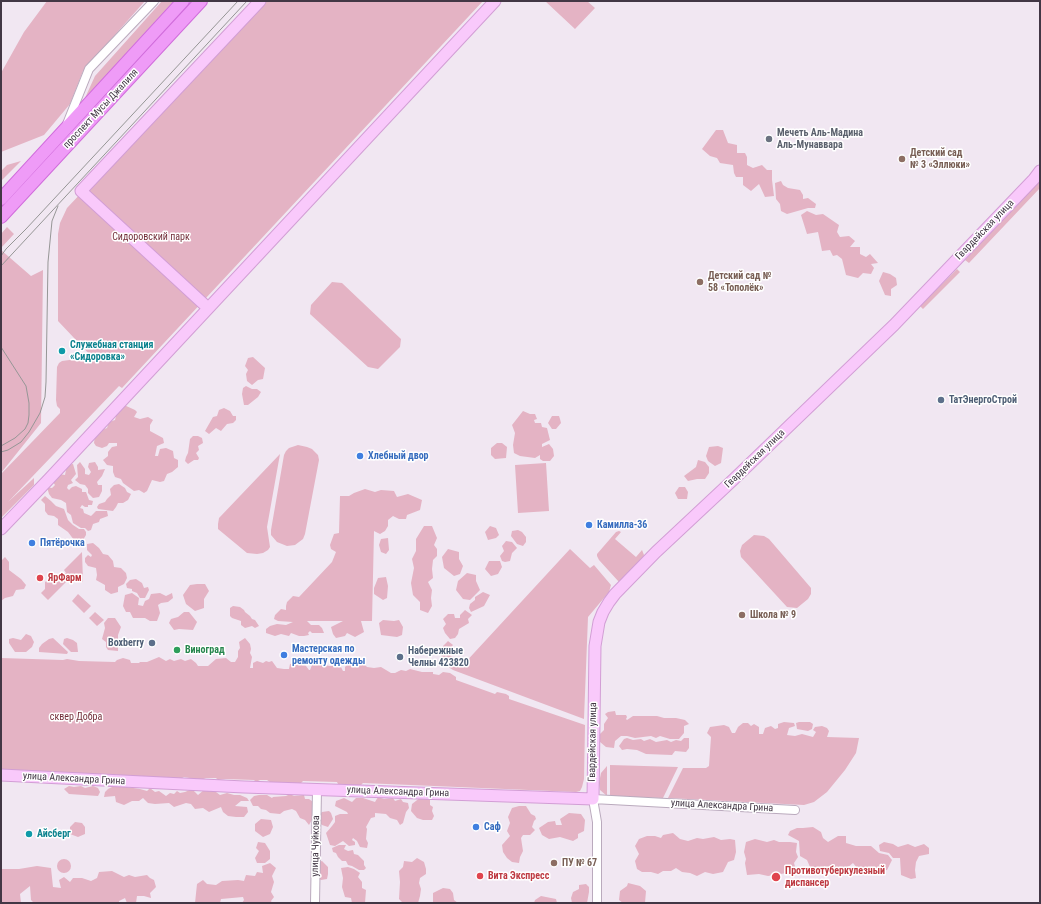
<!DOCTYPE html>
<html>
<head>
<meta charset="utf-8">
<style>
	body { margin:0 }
	#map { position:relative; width:1041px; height:904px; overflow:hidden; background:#f1e7f2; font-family:"Roboto Condensed",sans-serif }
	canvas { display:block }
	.frame { position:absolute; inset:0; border:2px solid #423745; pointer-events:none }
</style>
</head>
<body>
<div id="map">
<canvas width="1041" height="904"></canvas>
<div class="frame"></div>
</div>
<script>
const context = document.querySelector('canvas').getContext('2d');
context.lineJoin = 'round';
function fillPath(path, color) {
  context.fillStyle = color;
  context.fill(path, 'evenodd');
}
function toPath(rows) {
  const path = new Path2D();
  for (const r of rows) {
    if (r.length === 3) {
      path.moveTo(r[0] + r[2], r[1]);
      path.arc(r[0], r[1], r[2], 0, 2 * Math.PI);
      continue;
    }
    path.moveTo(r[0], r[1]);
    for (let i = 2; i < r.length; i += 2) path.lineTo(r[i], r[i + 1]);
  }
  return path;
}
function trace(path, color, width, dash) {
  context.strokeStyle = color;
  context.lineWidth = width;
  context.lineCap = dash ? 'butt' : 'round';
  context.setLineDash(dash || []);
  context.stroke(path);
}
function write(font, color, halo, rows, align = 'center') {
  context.font = font + ' "Roboto Condensed",sans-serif';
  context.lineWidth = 3;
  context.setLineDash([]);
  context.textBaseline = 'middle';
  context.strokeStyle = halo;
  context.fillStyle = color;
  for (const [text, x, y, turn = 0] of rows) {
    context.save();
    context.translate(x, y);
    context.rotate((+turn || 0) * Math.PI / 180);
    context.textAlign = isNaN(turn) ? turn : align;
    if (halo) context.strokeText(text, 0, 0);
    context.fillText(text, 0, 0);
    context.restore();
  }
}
fillPath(toPath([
	[47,1,145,1,83,71,70,104,44,135,1,152,1,73,24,32],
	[162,1,174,1,85,98,95,76],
	[262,1,483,1,122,388,119,386,8,502,34,478,34,485,1,518,1,474,60,413,60,409,57,406,56,400,57,367,59,363,62,361,92,357,58,321,58,234,60,223,67,208],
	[545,1,587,1,595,8,575,29],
	[716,130,723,130,728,143,737,145,737,153,745,153,747,157,747,165,753,168,762,165,767,170,772,170,772,180,774,196,765,197,759,184,751,191,743,185,743,177,736,177,734,173,733,165,720,163,717,158,710,156,702,149],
	[21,161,1,181,1,171,7,165],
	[1040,180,1040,188,969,263,965,260],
	[781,181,783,185,788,188,800,190,803,195,803,199,808,198,816,204,815,208,808,208,787,214,781,211,780,204,776,199,775,183],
	[807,211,816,215,823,214,839,225,837,232,840,237,849,236,855,241,850,247,860,247,860,254,866,257,870,254,878,263,871,264,874,268,871,274,863,273,858,278,846,275,842,259,837,255,833,256,830,250,822,251,818,232,807,234,801,215],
	[7,227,14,234,1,248,1,234],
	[1,250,31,276,43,270,41,423,1,473],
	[957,269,960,272,923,309,920,306],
	[883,272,890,274,896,278,897,285,891,289,891,296,885,295,879,281],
	[332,282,342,283,401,339,400,347,378,369,368,367,310,314,311,305],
	[253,357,265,368,263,379,258,380,252,385,247,381,246,374,248,370,245,366,248,358],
	[246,386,252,389,257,389,261,392,258,397,248,405,244,405,242,394,243,388],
	[124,405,135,410,137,412,134,417,140,419,148,417,153,420,150,425,150,431,163,438,164,443,157,446,155,456,158,456,160,449,166,448,173,451,174,458,178,460,178,467,172,472,167,474,164,481,160,482,152,480,147,491,144,493,139,490,134,491,123,483,121,479,115,477,113,472,113,466,107,465,103,460,108,456,108,452,112,447,117,446,117,443,109,443,107,446,102,448,96,446,94,443,95,435,99,431,107,428,109,422,115,420,117,412],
	[224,408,230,411,233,416,236,416,236,420,233,423,227,424,221,431,216,428,209,434,205,431,213,417,217,416,219,410],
	[523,411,530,414,535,414,537,419,534,420,535,423,541,423,542,427,547,428,550,440,542,444,542,447,549,444,553,449,554,456,550,461,543,461,540,459,540,455,535,458,520,456,514,453,513,445,515,433,512,425],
	[552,416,559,416,560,419,561,423,556,429,552,429,548,423],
	[193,436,198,436,202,438,203,443,198,446,199,450,196,453,199,458,198,460,194,460,188,464,185,461,186,457,188,453,190,439],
	[497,443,502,443,507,447,506,458,495,459,491,455,491,448],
	[298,445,307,447,312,449,318,455,319,460,305,534,303,539,295,545,287,546,277,542,271,535,271,530,284,455,286,451,289,448],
	[718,446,723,448,721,463,715,466,708,461,706,456,709,447],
	[280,454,267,527,270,547,268,550,263,553,257,554,247,553,218,529,218,524,219,518],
	[698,460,705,462,709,467,709,473,705,479,697,479,688,481,684,476,696,467],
	[80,462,85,469,85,474,89,475,91,472,88,467,89,463,95,462,98,467,98,470,105,469,102,476,97,482,98,485,102,485,102,491,99,497,93,498,88,493,88,489,85,485,80,484,75,480,78,477,77,465],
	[546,463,549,511,518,513,515,465],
	[73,464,76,474,71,480,73,483,68,485,67,488,69,490,72,487,76,486,82,489,82,492,86,492,89,500,93,501,92,505,88,505,88,507,85,507,82,505,80,508,83,509,84,513,91,516,96,511,107,511,108,516,100,519,99,522,93,524,91,530,88,531,85,528,81,528,73,523,71,515,67,512,66,503,61,500,52,498,49,494,47,487,52,488,55,485,53,482,59,474,65,475,67,465],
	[119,484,125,488,127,492,131,494,128,500,123,503,118,503,116,507,113,511,98,509,97,507,99,504,105,502,107,499,111,495,110,489,114,485],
	[679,487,685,487,688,492,687,499,678,499,675,493],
	[365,489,375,492,381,490,394,491,397,497,408,494,422,500,420,510,407,515,406,519,399,519,393,516,388,520,388,526,385,531,380,534,374,531,372,621,361,621,364,632,355,637,347,633,345,636,336,638,333,634,331,627,343,621,307,621,311,625,319,625,322,628,324,633,312,633,310,631,308,633,309,635,304,636,299,636,291,633,289,636,281,634,275,636,266,633,266,629,270,626,277,624,286,625,293,622,278,621,274,619,275,615,281,609,286,610,286,606,287,602,293,596,299,597,332,562,336,552,331,549,330,545,334,534,339,533,340,496,349,496,354,493],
	[45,496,51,501,56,506,64,509,68,520,73,525,79,529,84,529,86,532,86,535,83,540,74,540,68,532,58,525,58,519,54,516,48,515,45,511,45,504,41,500],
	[424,526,432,526,437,538,434,545,437,549,437,556,433,560,432,569,433,578,428,582,432,590,431,598,432,606,428,613,420,610,420,602,413,595,411,583,414,568,412,559,416,551,416,539],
	[490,526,496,528,499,535,496,538,488,540,485,532],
	[518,530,522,532,526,537,526,542,523,546,517,544,511,536,512,531],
	[619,531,621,532,615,539,636,557,642,550,644,555,643,558,619,582,599,560,597,556,597,554,616,532],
	[754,535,764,536,769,539,811,588,811,594,808,599,797,608,787,607,741,557,740,551,742,545],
	[388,538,389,550,386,554,381,552,379,545,381,539],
	[506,541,512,542,517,548,512,553,510,561,505,562,502,561,500,556,504,551,502,546],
	[93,543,99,548,103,554,108,555,113,561,114,567,121,568,126,573,127,578,124,584,118,587,118,592,111,594,105,590,105,585,96,580,97,575,96,568,88,566,85,562,85,558,88,555,91,557,92,555,87,550,87,544],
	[448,549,459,552,459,559,463,566,460,574,454,576,444,568,442,557],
	[570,549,590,568,594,565,611,585,609,592,588,617,584,719,453,670,447,666,441,659,443,646,448,641,453,645,447,652,462,666],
	[82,552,83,582,69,576,67,579,68,580,48,600,41,593,45,589,45,582,51,577,54,577,57,574,66,573,64,570],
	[5,557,9,562,9,570,21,579,26,585,24,589,16,590,13,596,5,598,1,601,1,561],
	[489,561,500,561,502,567,498,574,491,576,485,569],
	[467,573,476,575,476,581,480,590,470,600,463,599,456,590,458,581],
	[386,577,388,586,387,598,383,600,374,594,374,588,378,578],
	[136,579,142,583,144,588,148,587,149,590,145,598,140,598,137,593,132,591,132,589,127,588,126,584,130,580],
	[197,584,205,584,209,591,204,599,204,608,195,611,186,604,183,595,190,585],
	[483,592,490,595,484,606,471,612,469,608,470,604,475,600,475,597],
	[132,593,139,598,138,605,143,606,145,601,149,599,151,594,160,593,166,596,172,593,173,598,168,602,161,603,158,605,160,613,157,621,150,621,145,618,133,618,130,612,126,612,123,606,125,595],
	[78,594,91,606,84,613,72,601],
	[233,606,240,607,244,610,245,612,250,616,252,619,255,620,259,626,255,628,252,626,245,628,241,625,241,621,232,618,230,616,230,608],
	[465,610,472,615,468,619,469,623,459,629,458,634,455,638,450,639,445,633,443,628,446,624,443,619,448,614,454,614,455,618,460,618,460,615],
	[95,612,104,620,97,626,89,618],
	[184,612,189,612,197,622,193,630,179,629,174,630,169,623,171,619,178,617],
	[108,618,115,618,121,627,118,635,118,651,108,650,106,647,106,642,102,639,105,628,104,623],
	[383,620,394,621,399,620,403,627,402,635,397,637,381,635,379,623],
	[26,634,31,636,34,642,32,647,26,652,15,652,9,643,9,639,13,638,21,640],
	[53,638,68,652,67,654,39,652,39,648,42,644,49,639],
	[67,638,73,640,77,643,78,652,71,652,63,644,64,639],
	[245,638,250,644,251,649,250,653,252,657,250,668,253,668,253,663,257,661,263,663,266,661,269,662,272,661,277,668,284,669,289,669,290,664,299,662,303,662,309,670,310,670,312,665,318,664,330,666,340,665,343,671,345,671,345,667,347,665,350,663,356,663,358,664,361,663,365,665,367,667,374,668,381,667,391,673,395,673,401,670,406,671,410,669,422,672,433,672,433,674,439,675,443,672,450,673,456,677,456,680,495,694,497,692,506,694,509,696,509,699,585,725,584,779,582,787,580,791,576,792,363,783,360,786,338,784,337,782,303,781,299,785,293,783,282,785,275,782,270,782,267,780,260,780,256,782,254,780,226,779,218,780,216,778,206,778,201,780,184,777,178,780,144,778,143,776,117,777,115,775,1,771,1,658,63,660,67,659,79,661,115,662,117,660,123,658,130,660,131,663,139,663,140,662,147,662,159,657,166,661,170,659,174,661,181,659,185,661,191,659,196,663,198,666,208,666,216,659,226,658,231,662,235,662,238,657,238,651,240,648,239,642],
	[615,711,616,715,626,715,627,717,626,719,627,720,633,716,657,716,664,718,676,718,685,720,689,724,684,726,684,733,679,739,670,739,660,736,656,738,651,736,635,738,627,736,621,736,615,741,614,748,606,747,600,742,600,734,604,730,604,724,608,718,605,714,608,712],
	[784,722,794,723,795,726,789,728,787,735,795,736,802,734,813,737,816,732,813,730,815,727,822,726,827,728,829,731,827,737,859,738,856,753,845,770,827,792,814,802,804,805,668,798,683,768,706,768,709,766,711,737,707,733,710,727,724,725,729,727,732,733,735,733,738,727,743,723,748,723,751,726,754,724,759,727,759,734,763,734,765,728,771,726,775,729,778,728,778,724],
	[799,722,810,722,813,724,812,729,808,731,797,729,796,723],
	[627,738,633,740,641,739,644,741,650,739,656,742,667,740,671,742,676,740,681,741,684,738,689,738,689,748,686,752,675,751,672,755,646,754,637,750,627,749,622,750,619,746,624,739],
	[610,765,678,767,663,798,610,796],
	[607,766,607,796,600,790,599,783,601,773],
	[69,786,74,787,81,786,85,788,93,786,98,788,100,792,98,796,69,794,64,789],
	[120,786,140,789,147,791,150,788,155,792,159,791,166,796,170,793,174,794,177,791,180,793,185,792,192,789,198,795,205,789,216,792,220,795,227,793,234,795,240,795,247,798,249,801,241,801,235,806,247,807,248,812,244,817,236,817,228,816,223,812,221,807,209,812,203,808,195,809,191,804,186,803,174,807,169,803,155,804,148,803,143,798,139,801,132,801,124,805,116,802,115,796,104,797,105,792,108,789,112,787],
	[290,794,294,796,304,795,305,799,309,799,313,802,312,810,315,814,309,825,305,820,300,818,296,811,292,809,284,811,280,814,270,813,266,810,261,809,258,806,253,806,250,800,254,796,259,795,267,795,272,798,273,797,286,796],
	[378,797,384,799,393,798,395,801,401,799,403,802,408,803,409,808,406,812,403,823,400,825,397,820,390,818,386,814,375,813,375,817,371,818,366,827,367,829,366,839,368,843,367,848,360,847,357,841,353,838,352,840,355,842,355,845,349,846,343,841,335,846,330,845,326,833,332,826,335,822,335,816,340,814,348,814,347,812,335,806,336,801,344,798,352,802,356,798,363,798,375,802],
	[421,797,426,798,430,800,430,805,433,807,432,811,434,816,432,820,423,820,417,818,411,811,412,804],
	[519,806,526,806,531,814,535,816,536,819,534,821,532,827,535,830,530,835,523,835,521,838,523,851,520,857,519,863,512,862,507,858,503,852,502,845,510,836,507,831,510,823,508,817,512,808],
	[329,811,331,813,333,819,328,827,322,825,318,821,318,816,322,812],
	[569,813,581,814,585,820,584,831,578,834,578,838,573,841,560,837,549,839,542,835,539,828,548,822,555,821,556,825,562,825,560,819],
	[261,819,271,820,273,827,270,834,263,837,255,831,255,824],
	[75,822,82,823,85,827,85,834,78,837,70,834,70,827],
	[813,827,821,832,823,838,828,842,838,836,846,836,846,843,856,846,871,846,879,853,888,855,892,860,887,870,862,874,853,863,847,868,838,870,830,867,825,870,810,867,807,860,800,856,799,841,788,835,790,831,797,828,803,828],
	[673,833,680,839,688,841,697,838,703,839,714,837,721,840,730,839,735,840,736,852,734,860,728,862,723,872,713,874,705,872,697,876,690,873,682,872,676,868,671,871,663,871,658,874,651,872,642,872,637,869,635,861,639,854,635,846,639,839,647,836,655,836,661,838,663,835],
	[755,839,767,842,774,840,779,842,790,842,797,843,796,852,798,857,794,863,796,870,787,873,768,876,759,874,747,875,745,863,746,859,744,852,746,842],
	[258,842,265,843,270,851,270,859,265,863,257,863,255,858,259,851,256,848],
	[884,842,893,844,898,847,908,844,915,847,924,844,929,848,929,854,919,856,916,862,915,870,916,878,911,879,901,875,900,858,893,858,889,853,880,851,879,845],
	[339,845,346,845,344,849,348,851,353,850,354,854,358,855,364,861,364,865,366,868,364,870,359,870,352,866,348,865,346,861,342,861,338,857,336,853,333,852,332,848],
	[417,858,424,862,426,869,426,874,420,878,419,883,421,889,420,896,418,903,403,903,399,899,400,882,399,871,403,867,404,861,412,862],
	[64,866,7],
	[322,861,328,867,328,874,327,879,321,880,318,878,318,862],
	[270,863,276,868,272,876,274,882,271,892,274,897,271,901,272,903,242,903,244,900,243,897,221,899,220,903,195,903,197,884,203,880,207,884,216,885,222,881,238,880,244,881,246,875,255,876,257,872,263,873,262,866],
	[37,866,51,868,53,887,61,888,59,880,64,877,70,882,73,878,82,878,91,881,97,878,99,872,112,871,124,877,129,875,135,877,147,875,150,878,154,880,156,887,150,893,151,898,144,896,137,896,136,903,127,903,125,898,119,901,119,903,34,903,31,900,30,886,20,894,21,903,1,903,1,869,19,869],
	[348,867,354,869,360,873,358,877,362,882,362,888,366,890,365,903,352,903,351,898,345,897,342,887,343,878,341,868],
	[628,883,640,886,646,891,645,903,623,903,619,900,620,891,627,886],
	[586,884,589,887,589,892,587,903,572,903,571,898,573,892,579,889,579,885],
	[443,888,450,889,453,893,454,900,458,903,433,903,433,893],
	[541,896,556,899,557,903,534,903,535,900]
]), '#e4b3c4');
const street = toPath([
	[67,124,89,69,154,1],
	[315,903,317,790],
	[597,903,597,822,593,799,795,810]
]);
const secondary = toPath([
	[208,308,81,191,260,1],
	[1,529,49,479,495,1],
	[1,775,244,787,593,799,595,646,599,622,603,612,609,602,615,594,656,552,734,479,894,325,1034,179,1040,171]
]);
const primary = toPath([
	[1,199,183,1],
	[1,217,201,1]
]);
trace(street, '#baaabd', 10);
trace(secondary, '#d29ed5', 13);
trace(primary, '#d06cdb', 14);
trace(street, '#fff', 8);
trace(secondary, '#f9c9fb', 11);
trace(primary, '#ef9bf7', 12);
trace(toPath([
	[1,256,6,249,26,229,238,1],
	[1,266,247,1],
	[1,347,26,386,29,403,29,415,28,423,25,429,15,438,1,446],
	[1,452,8,450,21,442,29,432,40,413,45,397,46,382,48,262,52,221,58,206]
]), '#969696', 1);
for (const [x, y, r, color] of [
	[769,139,4,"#6b7280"],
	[902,159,4,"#8d6e63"],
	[700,282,4,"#8d6e63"],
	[62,351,4,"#0f9aa8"],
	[941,400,4,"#5c6f8a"],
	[360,456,4,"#3f7fe0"],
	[589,525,4,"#3f7fe0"],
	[32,543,4,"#3f7fe0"],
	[40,578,4,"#e0444e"],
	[742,615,4,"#8d6e63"],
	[152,643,4,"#5c6f8a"],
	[177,650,4,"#2e9e5b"],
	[284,655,4,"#3f7fe0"],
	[400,657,4,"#5c6f8a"],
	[476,827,4,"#3f7fe0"],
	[29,834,4,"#0f9aa8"],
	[554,863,4,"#8d6e63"],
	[480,876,4,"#e0444e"],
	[776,877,5,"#e0444e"]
]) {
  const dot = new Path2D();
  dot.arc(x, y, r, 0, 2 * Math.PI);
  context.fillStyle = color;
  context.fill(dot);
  trace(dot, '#fff', 1.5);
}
write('10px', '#423745', '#fff', [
	["проспект Мусы Джалиля",101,109,-47],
	["Гвардейская улица",985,230,-46],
	["Гвардейская улица",755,459,-44],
	["Гвардейская улица",593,742,-89],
	["улица Александра Грина",74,779,3],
	["улица Александра Грина",398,792,2],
	["улица Александра Грина",722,806,3],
	["улица Чуйкова",316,846,-89]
]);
write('bold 10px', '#5b616d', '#fff', [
	["Мечеть Аль-Мадина",777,133],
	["Аль-Мунаввара",777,145]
], 'left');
write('bold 10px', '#785e54', '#fff', [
	["Детский сад",910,153],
	["№ 3 «Эллюки»",910,165],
	["Детский сад №",708,276],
	["58 «Тополёк»",708,288],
	["Школа № 9",750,615],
	["ПУ № 67",562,863]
], 'left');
write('10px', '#732e3a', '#fff', [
	["Сидоровский парк",151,237],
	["сквер Добра",76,717]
]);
write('bold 10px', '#0d838f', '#fff', [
	["Служебная станция",70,345],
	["«Сидоровка»",70,357],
	["Айсберг",37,834]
], 'left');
write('bold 10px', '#4e5e75', '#fff', [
	["ТатЭнергоСтрой",949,400],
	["Boxberry",144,643,"right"],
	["Набережные",408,651],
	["Челны 423820",408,663]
], 'left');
write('bold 10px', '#366cbe', '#fff', [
	["Хлебный двор",368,456],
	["Камилла-36",597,525],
	["Пятёрочка",40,543],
	["Мастерская по",292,649],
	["ремонту одежды",292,661],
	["Саф",484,827]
], 'left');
write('bold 10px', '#be3a42', '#fff', [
	["ЯрФарм",48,578],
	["Противотуберкулезный",785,871],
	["диспансер",785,883],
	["Вита Экспресс",488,876]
], 'left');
write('bold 10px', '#27864d', '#fff', [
	["Виноград",185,650]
], 'left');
</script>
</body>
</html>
